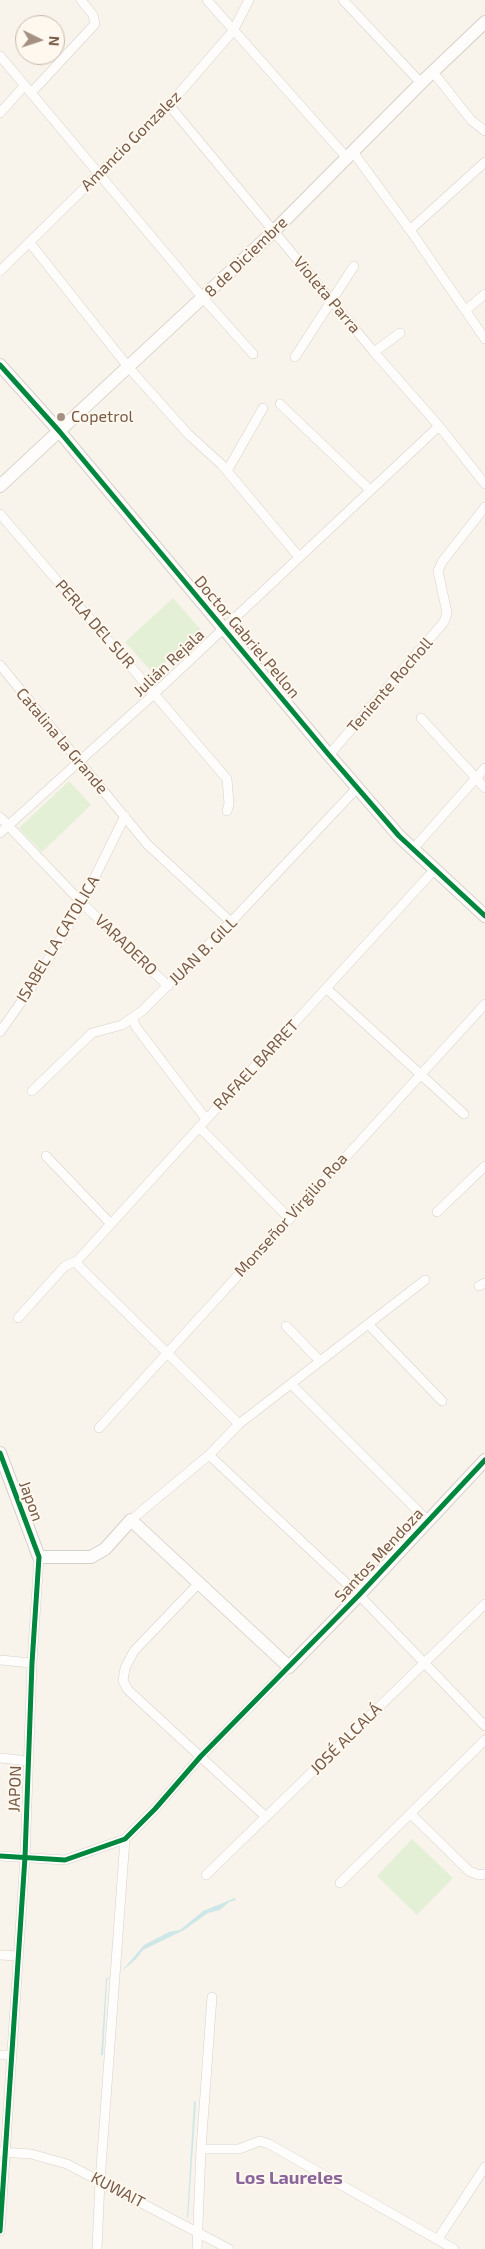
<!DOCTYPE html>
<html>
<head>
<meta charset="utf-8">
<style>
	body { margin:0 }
	#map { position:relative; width:485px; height:2249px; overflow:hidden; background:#f8f4eb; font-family:"Exo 2",sans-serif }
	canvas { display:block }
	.north { position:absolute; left:15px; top:15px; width:50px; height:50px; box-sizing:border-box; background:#fff8ee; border:1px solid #c9b9ac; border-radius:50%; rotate:94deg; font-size:14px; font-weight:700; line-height:20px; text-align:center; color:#785b49 }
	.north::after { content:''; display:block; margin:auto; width:18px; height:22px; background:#a59182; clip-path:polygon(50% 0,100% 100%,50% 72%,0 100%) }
</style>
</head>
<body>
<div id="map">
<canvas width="485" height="2249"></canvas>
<div class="north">N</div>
</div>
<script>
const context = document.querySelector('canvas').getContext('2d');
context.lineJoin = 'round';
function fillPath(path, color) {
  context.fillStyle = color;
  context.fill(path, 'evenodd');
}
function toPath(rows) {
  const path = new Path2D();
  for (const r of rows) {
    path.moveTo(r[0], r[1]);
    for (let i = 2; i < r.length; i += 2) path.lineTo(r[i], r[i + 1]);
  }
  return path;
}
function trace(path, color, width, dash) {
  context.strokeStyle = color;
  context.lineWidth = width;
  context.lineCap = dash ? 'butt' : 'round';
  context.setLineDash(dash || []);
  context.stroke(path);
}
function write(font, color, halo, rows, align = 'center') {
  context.font = font + ' "Exo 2",sans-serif';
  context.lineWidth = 4;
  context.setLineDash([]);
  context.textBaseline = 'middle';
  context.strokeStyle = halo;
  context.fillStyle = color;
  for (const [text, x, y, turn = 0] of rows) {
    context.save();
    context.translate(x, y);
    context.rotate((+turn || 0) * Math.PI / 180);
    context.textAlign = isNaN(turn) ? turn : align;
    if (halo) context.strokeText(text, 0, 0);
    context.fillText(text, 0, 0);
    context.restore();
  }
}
fillPath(toPath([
	[173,598,201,630,153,673,125,642],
	[69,781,91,805,42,852,19,828],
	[412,1839,453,1878,417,1915,377,1876]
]), '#e4f0d6');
fillPath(toPath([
	[235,1898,236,1900,229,1902,220,1910,208,1913,184,1930,143,1950,136,1959,122,1971,144,1945,169,1932,180,1930,203,1911],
	[110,1976,107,1980,103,2055,101,2055,106,1979],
	[194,2101,196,2102,188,2218,187,2217]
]), '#cde7e9');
const street = toPath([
	[207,0,347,158],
	[343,0,421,83],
	[0,56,203,298,253,354],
	[433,72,471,120,485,131],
	[31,93,95,24,93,15,81,0],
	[169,105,374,352,439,426,485,484],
	[0,113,25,85],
	[353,152,410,230,485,339],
	[410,230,485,162],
	[30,243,129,368,188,434,222,465,299,557],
	[0,271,169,105,233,31,249,0],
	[466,310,485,294],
	[374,352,400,333],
	[295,357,354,266],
	[280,404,370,490],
	[227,471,263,408],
	[0,514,227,779,229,804,227,811],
	[0,665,147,844,231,922],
	[421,718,485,788],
	[329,755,444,622,447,613,438,571,442,562,485,507],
	[0,817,82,903,168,986],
	[0,833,155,693,439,426],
	[413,849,485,768],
	[327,989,464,1114],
	[132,1018,136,1027,206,1119],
	[0,1032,31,988,82,903,125,816],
	[32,1091,92,1033,122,1025,142,1011,231,922,357,788],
	[199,1127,289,1218],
	[46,1156,111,1224],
	[437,1212,485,1166],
	[77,1261,79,1266,239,1424],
	[479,1286,485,1283],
	[18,1318,65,1266,77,1261,435,869],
	[368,1324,442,1401],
	[286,1326,320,1361],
	[291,1384,428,1521],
	[99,1428,485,1004],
	[209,1455,359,1595,485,1726],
	[131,1520,209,1455,239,1424,425,1280],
	[199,1583,134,1651,125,1668,123,1681,128,1690,266,1817],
	[0,1660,32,1663],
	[0,1758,29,1761],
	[411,1814,469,1871,479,1875,485,1874],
	[0,1856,65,1860,125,1839,155,1809,201,1756,289,1667],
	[206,1875,485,1604],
	[340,1883,485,1740],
	[0,1955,17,1956],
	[0,2055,12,2055],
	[201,2149,239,2149,260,2141,269,2144,454,2249],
	[0,2152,31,2154,67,2164,229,2249],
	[0,2231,25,1857,32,1663,39,1557],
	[438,2239,485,2167],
	[97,2249,100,2181,125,1839],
	[197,2249,201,2149,212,1997]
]);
const secondary = toPath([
	[0,365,60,432,329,755,399,836,485,916],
	[0,486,274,231,421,83,485,22],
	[0,1453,39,1557,91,1557,105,1549,131,1520,289,1667,359,1595,485,1460]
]);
trace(street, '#d7d1c9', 10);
trace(secondary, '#d7d0c8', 14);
trace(street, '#fefdfc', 9);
trace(secondary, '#fefdfc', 12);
trace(toPath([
	[0,365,60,432,329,755,399,836,485,916],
	[0,1453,39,1557,32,1663,25,1857,0,2231],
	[0,1856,65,1860,125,1839,155,1809,201,1756,359,1595,485,1460]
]), '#00873e', 5);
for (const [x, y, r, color] of [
	[61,417,5,"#a59182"]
]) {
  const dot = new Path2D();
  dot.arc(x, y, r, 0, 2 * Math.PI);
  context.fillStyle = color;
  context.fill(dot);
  trace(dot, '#fff8ee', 2);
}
write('16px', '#785b49', '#fff8ee', [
	["Amancio Gonzalez",131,141,-45],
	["8 de Diciembre",246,257,-44],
	["Violeta Parra",327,295,50],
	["PERLA DEL SUR",95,624,49],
	["Doctor Gabriel Pellon",247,637,50],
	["Julián Rejala",169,663,-43],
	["Teniente Rocholl",390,685,-49],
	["Catalina la Grande",62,741,50],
	["ISABEL LA CATOLICA",58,939,-59],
	["VARADERO",126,945,44],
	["JUAN B. GILL",203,951,-45],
	["RAFAEL BARRET",256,1065,-47],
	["Monseñor Virgilio Roa",291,1215,-48],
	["Japon",31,1501,70],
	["Santos Mendoza",379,1555,-47],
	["JOSÉ ALCALÁ",346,1739,-45],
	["JAPON",15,1789,-88],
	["KUWAIT",118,2190,28]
]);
write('16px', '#785b49', '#fff8ee', [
	["Copetrol",71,417]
], 'left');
write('bold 18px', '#8a659b', '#fff8ee', [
	["Los Laureles",289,2178]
]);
</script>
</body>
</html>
